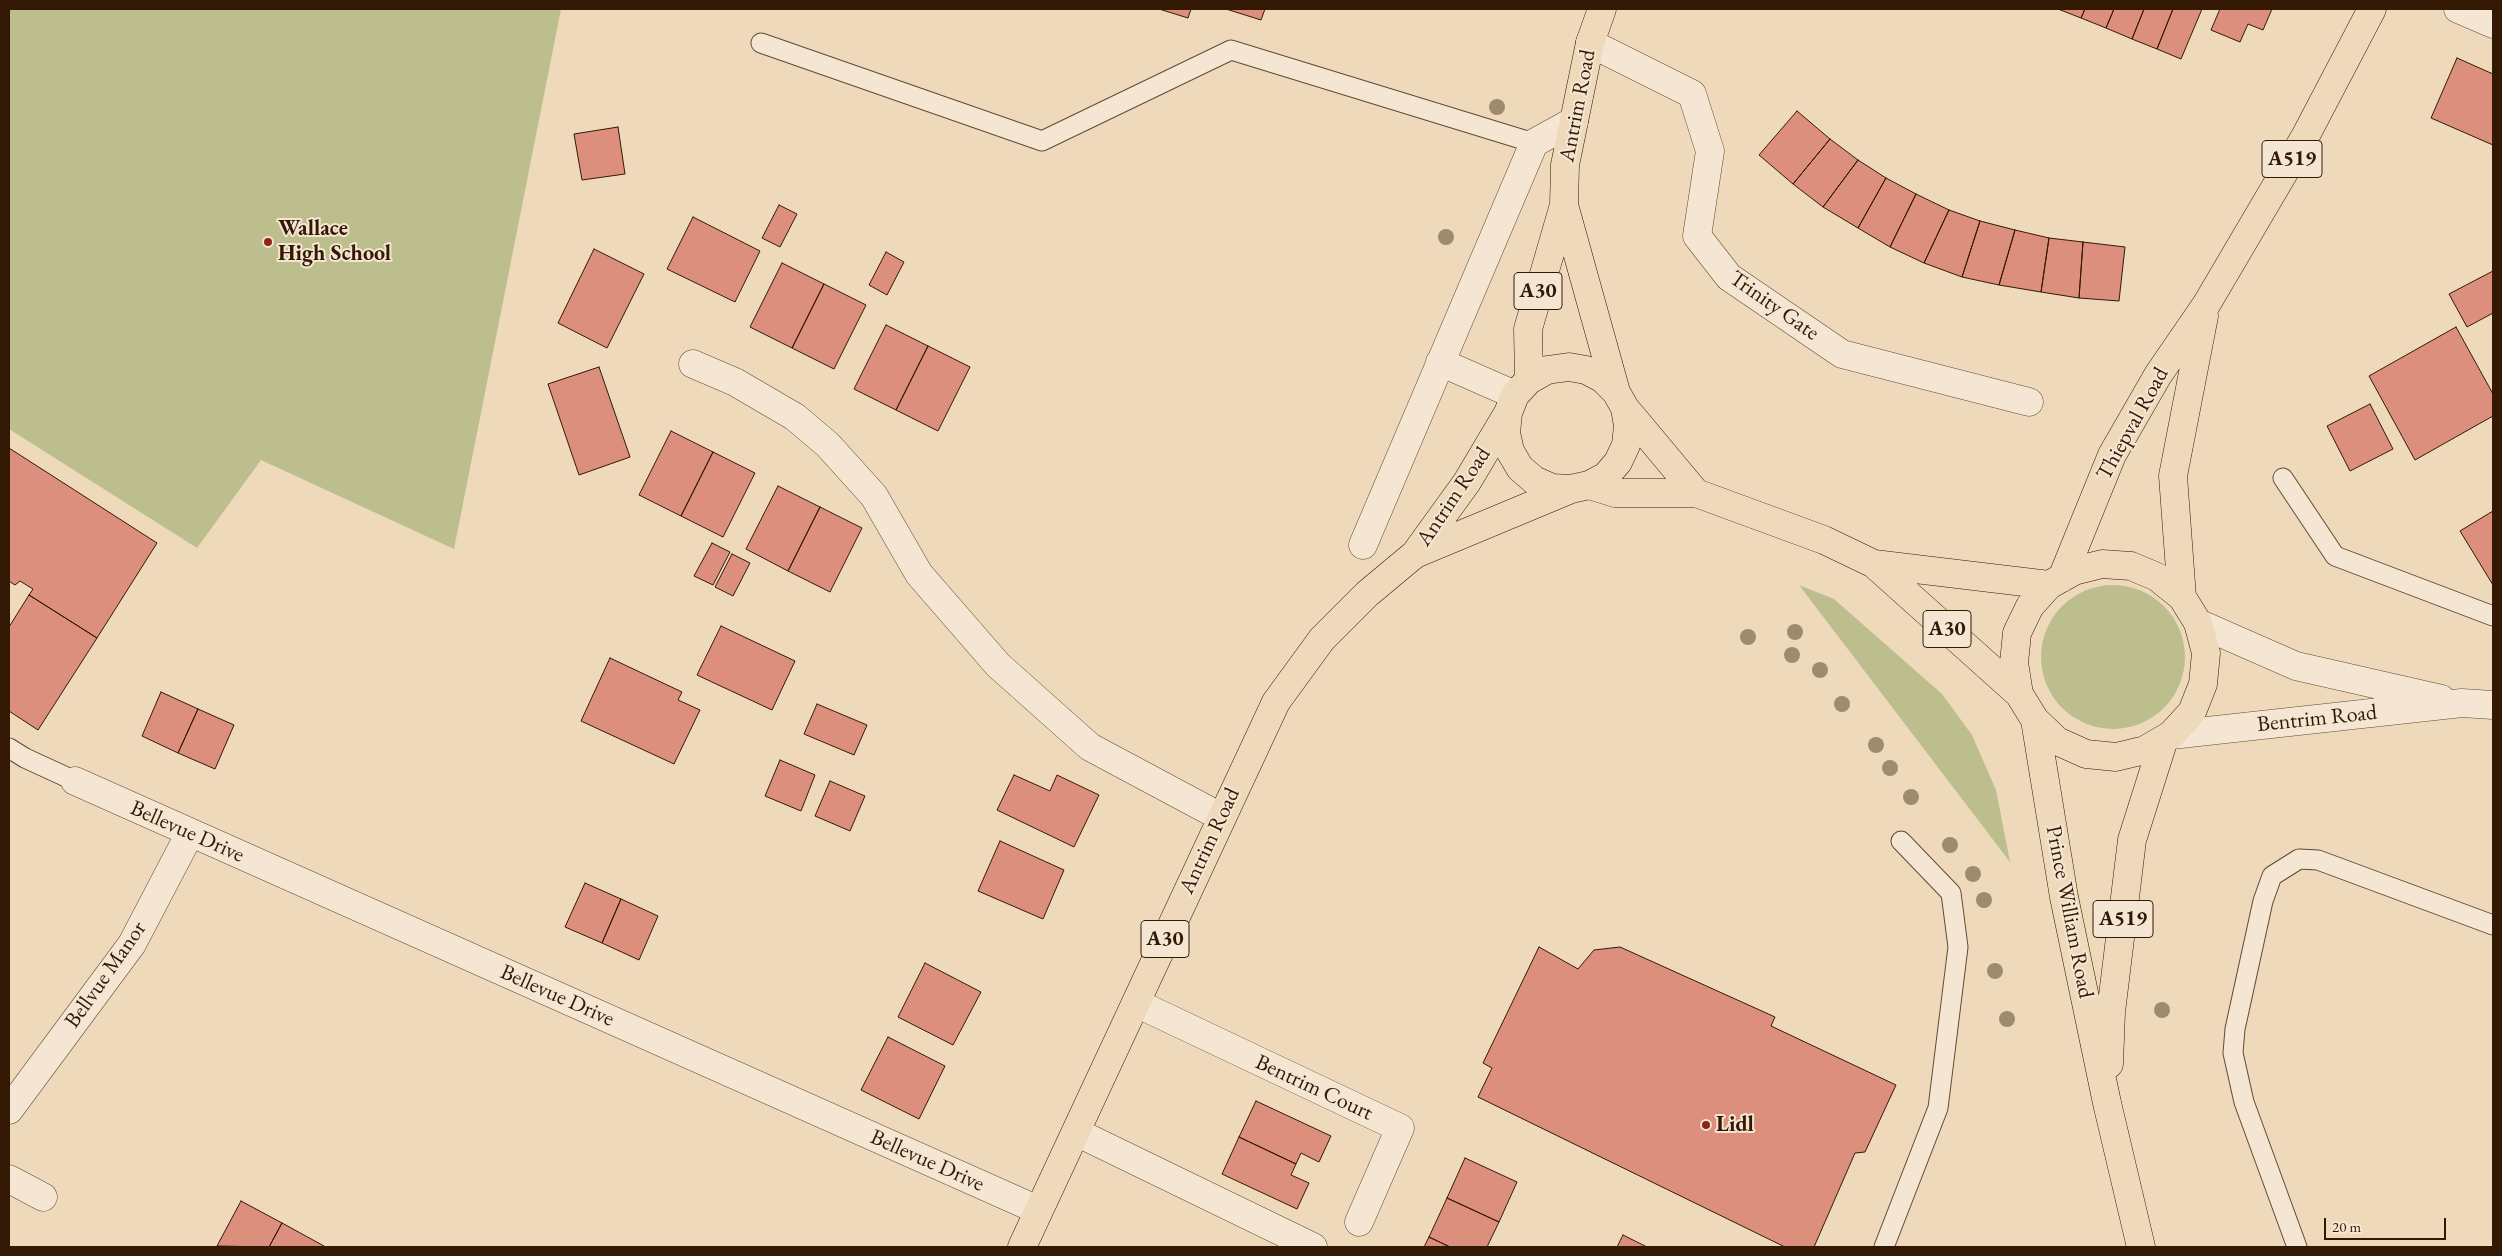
<!DOCTYPE html>
<html>
<head>
<meta charset="utf-8">
<style>
	body { margin:0 }
	#map { position:relative; width:2502px; height:1256px; overflow:hidden; background:#eed9bb; font-family:"EB Garamond",serif }
	canvas { display:block }
	.frame { position:absolute; inset:0; border:10px solid #331904; pointer-events:none }
	.scale { position:absolute; left:2324px; top:1218px; width:122px; height:22px; box-sizing:border-box; border:2px solid #331904; border-top:0; padding-left:6px; font-size:15px; line-height:18px; white-space:nowrap; color:#331904; -webkit-text-stroke:4px #f4e6d3; paint-order:stroke }
</style>
</head>
<body>
<div id="map">
<canvas width="2502" height="1256"></canvas>
<div class="frame"></div>
<div class="scale">20 m</div>
</div>
<script>
const context = document.querySelector('canvas').getContext('2d');
context.lineJoin = 'round';
function fillPath(path, color) {
  context.fillStyle = color;
  context.fill(path, 'evenodd');
}
function toPath(rows) {
  const path = new Path2D();
  for (const r of rows) {
    if (r.length === 3) {
      path.moveTo(r[0] + r[2], r[1]);
      path.arc(r[0], r[1], r[2], 0, 2 * Math.PI);
      continue;
    }
    path.moveTo(r[0], r[1]);
    for (let i = 2; i < r.length; i += 2) path.lineTo(r[i], r[i + 1]);
  }
  return path;
}
function trace(path, color, width, dash) {
  context.strokeStyle = color;
  context.lineWidth = width;
  context.lineCap = dash ? 'butt' : 'round';
  context.setLineDash(dash || []);
  context.stroke(path);
}
function write(font, color, halo, rows, align = 'center') {
  context.font = font + ' "EB Garamond",serif';
  context.lineWidth = 4;
  context.setLineDash([]);
  context.textBaseline = 'middle';
  context.strokeStyle = halo;
  context.fillStyle = color;
  for (const [text, x, y, turn = 0] of rows) {
    context.save();
    context.translate(x, y);
    context.rotate((+turn || 0) * Math.PI / 180);
    context.textAlign = isNaN(turn) ? turn : align;
    if (halo) context.strokeText(text, 0, 0);
    context.fillText(text, 0, 0);
    context.restore();
  }
}
fillPath(toPath([
	[9,9,561,9,454,549,261,460,197,548,9,429],
	[2113,657,72],
	[1799,585,1834,599,1942,694,1972,735,1996,790,2010,862]
]), '#bdbe8d');
const building = toPath([
	[1159,9,1191,9,1188,18,1159,9],
	[1226,9,1265,9,1261,20,1226,9],
	[2058,9,2085,9,2081,18,2058,9],
	[2085,9,2114,9,2106,28,2081,18,2085,9],
	[2114,9,2144,9,2132,39,2106,28,2114,9],
	[2144,9,2173,9,2157,49,2132,39,2144,9],
	[2173,9,2202,9,2181,59,2157,49,2173,9],
	[2220,9,2272,9,2263,30,2248,24,2240,42,2211,30,2220,9],
	[2457,58,2493,74,2493,145,2431,118,2457,58],
	[1797,111,1830,139,1793,184,1759,155,1797,111],
	[618,127,625,174,582,180,574,134,618,127],
	[1830,139,1858,160,1823,207,1793,184,1830,139],
	[1858,160,1886,178,1858,228,1823,207,1858,160],
	[1886,178,1916,194,1890,247,1858,228,1886,178],
	[1916,194,1949,210,1924,263,1890,247,1916,194],
	[779,205,797,214,780,247,762,238,779,205],
	[1949,210,1980,221,1962,277,1924,263,1949,210],
	[693,217,760,251,735,302,667,269,693,217],
	[1980,221,2015,230,1999,285,1962,277,1980,221],
	[2015,230,2049,238,2041,292,1999,285,2015,230],
	[2049,238,2083,242,2079,298,2041,292,2049,238],
	[2083,242,2125,247,2119,301,2079,298,2083,242],
	[594,249,644,274,607,348,558,323,594,249],
	[886,252,904,262,887,295,869,285,886,252],
	[782,263,824,284,792,348,750,327,782,263],
	[2493,271,2493,313,2467,327,2449,294,2493,271],
	[824,284,866,305,834,369,792,348,824,284],
	[886,325,928,346,896,410,854,389,886,325],
	[2456,327,2493,394,2493,416,2415,460,2369,376,2456,327],
	[928,346,970,367,938,431,896,410,928,346],
	[599,367,630,457,579,475,548,384,599,367],
	[2370,404,2393,449,2350,471,2327,426,2370,404],
	[671,431,713,452,681,516,639,495,671,431],
	[9,448,157,543,97,638,29,595,33,589,20,581,15,585,9,581,9,448],
	[713,452,755,473,723,537,681,516,713,452],
	[778,486,820,507,788,571,746,549,778,486],
	[820,507,862,528,830,592,788,571,820,507],
	[2493,511,2493,585,2460,531,2493,511],
	[712,543,730,552,713,585,694,576,712,543],
	[732,554,750,563,733,596,715,587,732,554],
	[29,595,97,638,38,730,9,711,9,627,29,595],
	[721,626,795,661,772,710,697,675,721,626],
	[610,658,682,692,678,700,700,710,674,764,581,721,610,658],
	[161,692,198,709,178,753,142,736,161,692],
	[817,704,867,725,854,755,804,734,817,704],
	[198,709,234,725,215,769,178,753,198,709],
	[780,760,815,775,801,811,765,796,780,760],
	[1014,775,1050,791,1057,775,1099,795,1074,847,997,810,1014,775],
	[830,781,865,796,850,831,815,816,830,781],
	[1000,841,1064,870,1043,919,978,891,1000,841],
	[585,883,621,899,602,943,565,927,585,883],
	[621,899,658,916,639,960,602,943,621,899],
	[1539,947,1578,969,1594,950,1620,947,1775,1017,1771,1026,1896,1085,1865,1152,1855,1153,1814,1247,1785,1247,1478,1097,1492,1068,1483,1063,1539,947],
	[925,963,981,992,953,1045,898,1017,925,963],
	[888,1037,945,1066,919,1119,861,1090,888,1037],
	[1256,1101,1331,1136,1319,1162,1301,1153,1296,1164,1239,1137,1256,1101],
	[1239,1137,1296,1164,1291,1175,1309,1183,1297,1209,1222,1174,1239,1137],
	[1465,1158,1517,1182,1499,1222,1447,1198,1465,1158],
	[1447,1198,1499,1222,1487,1247,1450,1247,1429,1237,1447,1198],
	[241,1201,282,1223,269,1247,217,1246,241,1201],
	[282,1223,324,1246,323,1247,269,1247,282,1223],
	[1623,1235,1647,1247,1617,1247,1623,1235],
	[1429,1237,1450,1247,1424,1247,1429,1237]
]);
fillPath(building, '#dd8f7d');
trace(building, '#331904', 1);
const lane = toPath([
	[761,43,1042,141,1231,50,1534,143],
	[2283,478,2335,556,2493,616],
	[9,748,25,758,75,781],
	[1884,1247,1938,1108,1958,947,1951,893,1901,841],
	[2297,1247,2244,1102,2233,1053,2235,1029,2263,901,2272,876,2299,859,2318,860,2493,925]
]);
const street = toPath([
	[2458,9,2493,24],
	[1590,43,1692,94,1710,151,1697,236,1729,277,1842,354,2029,402],
	[1440,362,1515,395],
	[693,364,735,382,795,417,828,445,874,496,919,574,998,665,1090,747,1221,817],
	[1363,545,1534,143,1574,121],
	[2198,623,2296,666,2441,699],
	[2171,735,2462,703,2493,705],
	[75,781,1038,1210],
	[1136,1003,1400,1128,1359,1222],
	[9,1110,132,944,190,833],
	[1076,1132,1313,1247],
	[9,1179,43,1197]
]);
const primary = toPath([
	[1564,205,1616,392],
	[1529,380,1528,329,1564,205,1565,165,1590,43,1602,9],
	[1625,408,1628,426,1626,445,1618,462,1606,476,1589,485,1571,489,1552,488,1534,480,1520,468,1510,451,1506,433,1508,413,1515,395,1529,380,1547,370,1569,367,1586,370,1603,379,1616,392,1625,408,1696,493],
	[1589,485,1615,493,1696,493,1824,540,1874,564,2019,694,2035,720,2057,741,2086,754,2116,757,2145,750,2171,735,2192,712,2203,684,2206,653,2198,623,2182,597,2157,577,2131,566,2102,564,2074,571,2049,585,2030,606,2017,633,2014,663,2019,694],
	[1415,554,1571,489],
	[1874,564,2049,585],
	[2062,578,2112,455,2158,375,2206,305,2306,135,2372,9],
	[2182,597,2173,476,2204,316],
	[2035,720,2064,897,2107,1103,2141,1247],
	[2109,1064,2111,1012,2132,840,2164,739],
	[1022,1247,1276,702,1322,639,1367,594,1415,554,1467,482,1508,413]
]);
trace(lane, '#624932', 21);
trace(street, '#624932', 29);
trace(primary, '#331904', 29);
trace(lane, '#f4e6d3', 19);
trace(street, '#f4e6d3', 28);
trace(primary, '#eed9bb', 28);
context.fillStyle = '#9e8b6d';
for (const [x, y] of [
	[1497,107],
	[1446,237],
	[1795,632],
	[1748,637],
	[1792,655],
	[1820,670],
	[1842,704],
	[1876,745],
	[1890,768],
	[1911,797],
	[1950,845],
	[1973,874],
	[1984,900],
	[1995,971],
	[2162,1010],
	[2007,1019]
]) {
  context.beginPath();
  context.arc(x, y, 8, 0, 2 * Math.PI);
  context.fill();
}
for (const [x, y, r, color] of [
	[268,242,5,"#8f2418"],
	[1706,1125,5,"#8f2418"]
]) {
  const dot = new Path2D();
  dot.arc(x, y, r, 0, 2 * Math.PI);
  context.fillStyle = color;
  context.fill(dot);
  trace(dot, '#f4e6d3', 2);
}
for (const [x, y, w] of [
	[2292,159,60],
	[1538,291,48],
	[1947,629,48],
	[2123,919,60],
	[1165,939,48]
]) {
  const box = new Path2D();
  box.roundRect(x - w / 2, y - 18.5, w, 37, 4);
  context.fillStyle = '#f4e6d3';
  context.fill(box);
  trace(box, '#331904', 1);
}
write('bold 21px', '#331904', null, [
	["A519",2292,159],
	["A30",1538,291],
	["A30",1947,629],
	["A519",2123,919],
	["A30",1165,939]
]);
write('22px', '#331904', '#f4e6d3', [
	["Antrim Road",1578,106,-79],
	["Trinity Gate",1774,306,35],
	["Thiepval Road",2133,424,-61],
	["Antrim Road",1454,497,-56],
	["Bentrim Road",2317,719,-6],
	["Bellevue Drive",187,832,24],
	["Antrim Road",1210,841,-65],
	["Prince William Road",2069,912,79],
	["Bellvue Manor",106,975,-55],
	["Bellevue Drive",557,996,24],
	["Bentrim Court",1314,1088,25],
	["Bellevue Drive",927,1161,24]
]);
write('bold 22px', '#331904', '#f4e6d3', [
	["Wallace",278,229],
	["High School",278,254],
	["Lidl",1716,1125]
], 'left');
</script>
</body>
</html>
